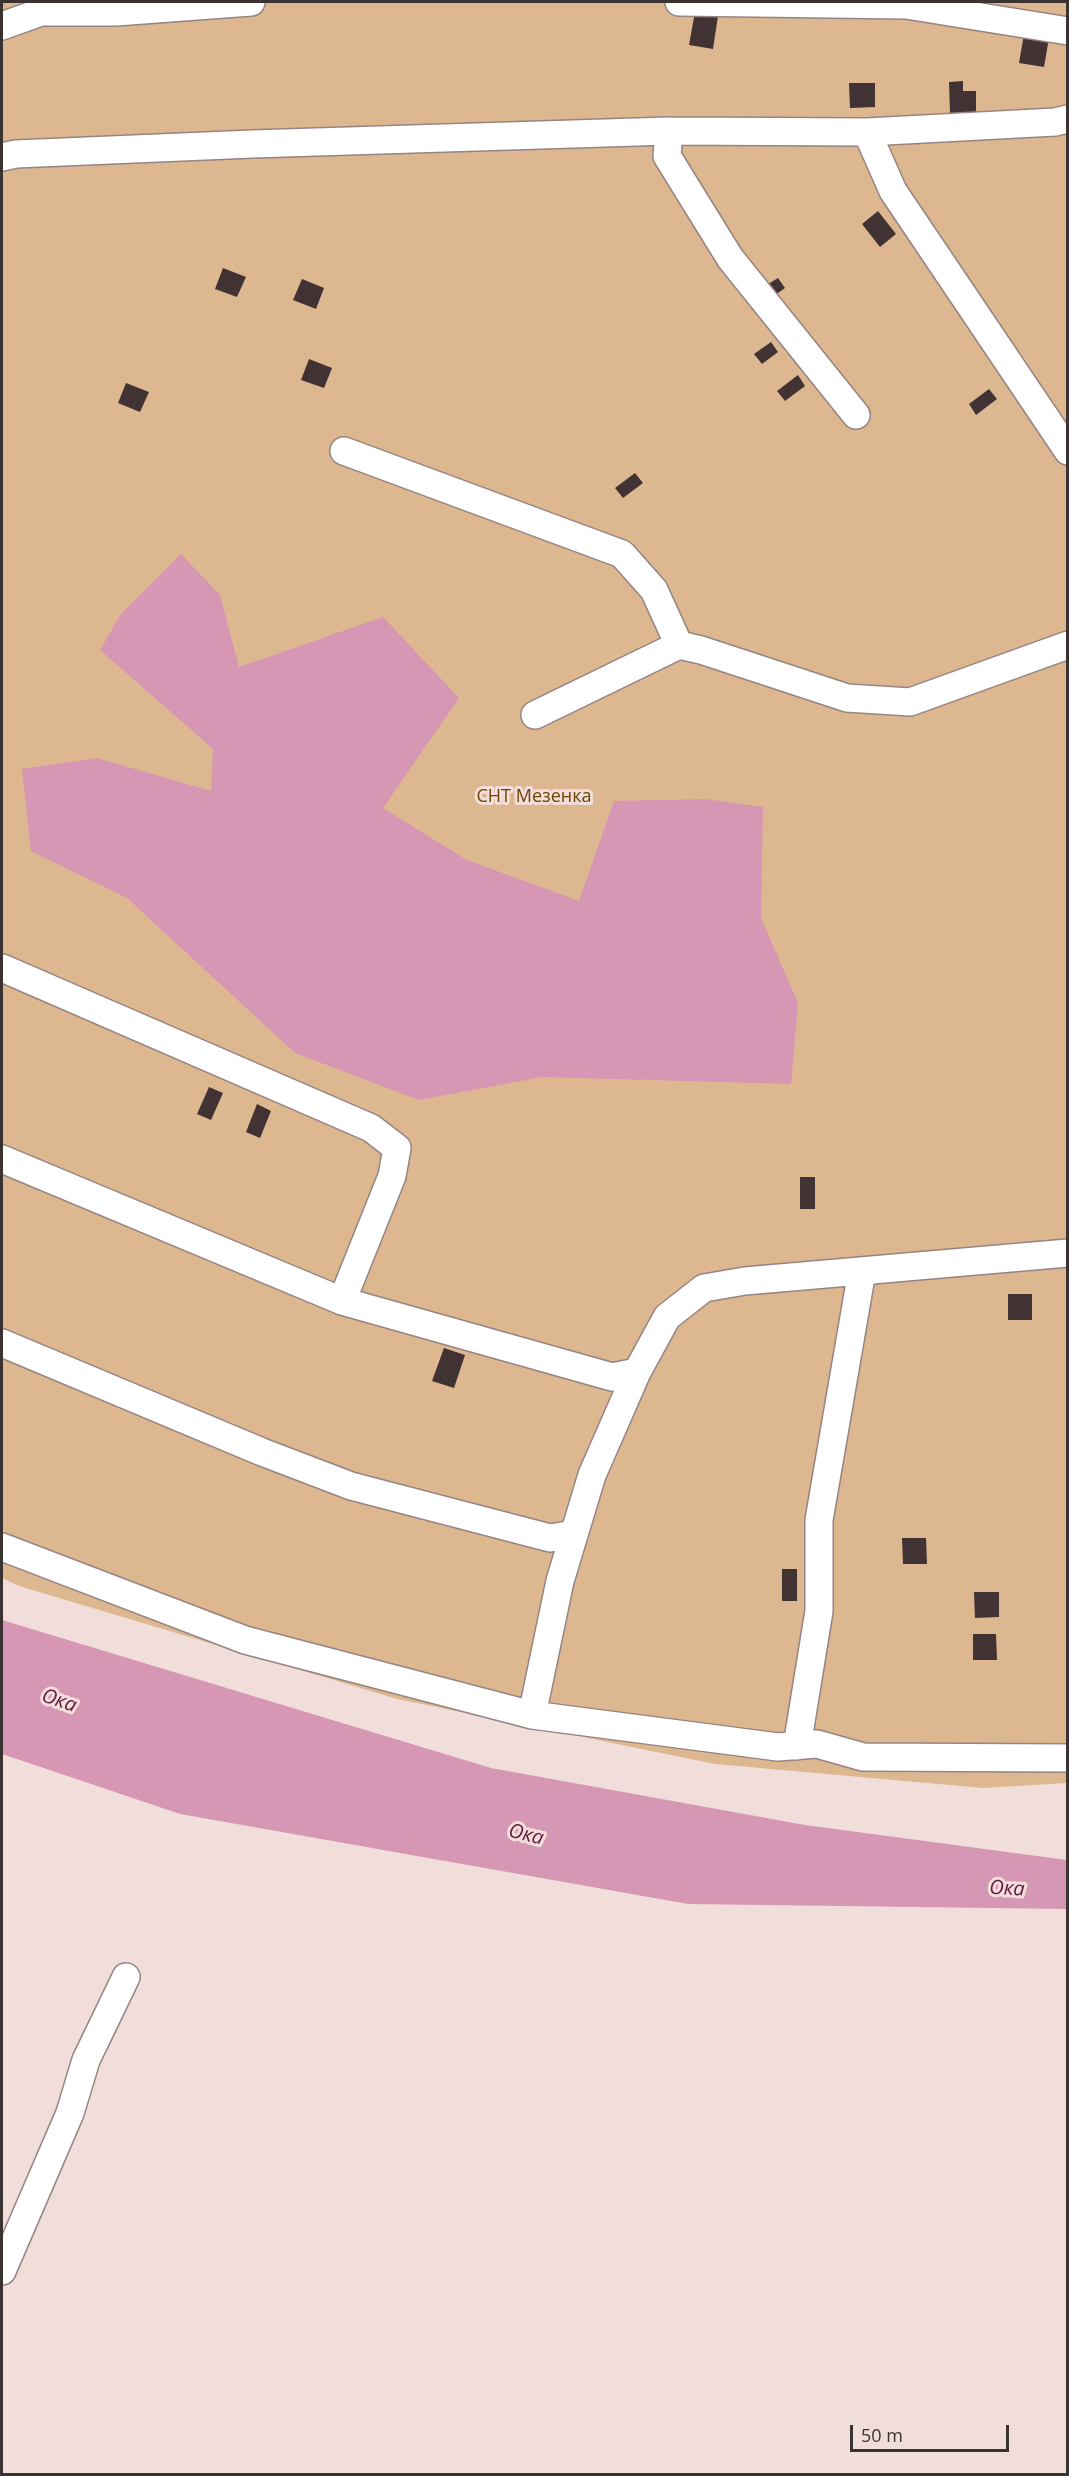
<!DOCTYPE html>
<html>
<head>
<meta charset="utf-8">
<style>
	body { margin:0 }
	#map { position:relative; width:1069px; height:2476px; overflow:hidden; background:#f1dedb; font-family:"Open Sans",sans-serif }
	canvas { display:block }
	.frame { position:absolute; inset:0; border:3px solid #3a3332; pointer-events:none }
	.scale { position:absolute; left:850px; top:2425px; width:159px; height:27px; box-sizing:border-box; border:3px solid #3a3332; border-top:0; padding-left:8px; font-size:18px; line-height:21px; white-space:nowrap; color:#3a3332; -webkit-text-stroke:4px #f1dedb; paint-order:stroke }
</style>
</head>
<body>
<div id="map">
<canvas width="1069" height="2476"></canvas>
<div class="frame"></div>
<div class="scale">50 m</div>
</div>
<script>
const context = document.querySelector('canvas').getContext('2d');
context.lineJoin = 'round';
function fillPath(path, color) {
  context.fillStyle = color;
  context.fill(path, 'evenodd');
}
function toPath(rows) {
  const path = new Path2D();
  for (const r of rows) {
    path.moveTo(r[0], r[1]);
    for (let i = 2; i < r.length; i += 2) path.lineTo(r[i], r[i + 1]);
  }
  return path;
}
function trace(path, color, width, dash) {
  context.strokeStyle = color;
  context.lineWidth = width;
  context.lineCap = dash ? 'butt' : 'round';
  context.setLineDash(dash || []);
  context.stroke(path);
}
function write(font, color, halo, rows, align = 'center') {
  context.font = font + ' "Open Sans",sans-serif';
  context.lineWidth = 6;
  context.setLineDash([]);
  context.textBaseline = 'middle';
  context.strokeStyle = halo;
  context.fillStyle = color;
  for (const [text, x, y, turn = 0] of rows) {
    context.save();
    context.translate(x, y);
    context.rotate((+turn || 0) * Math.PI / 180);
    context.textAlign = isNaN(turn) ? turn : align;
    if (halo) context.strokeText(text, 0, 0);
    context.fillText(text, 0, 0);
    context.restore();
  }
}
fillPath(toPath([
	[2,2,1067,2,1067,1783,983,1788,715,1764,397,1699,19,1586,2,1578]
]), '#ddb790');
fillPath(toPath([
	[181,554,220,595,239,667,383,617,459,698,383,808,467,860,579,901,614,801,706,799,763,807,761,918,798,1003,791,1084,542,1077,419,1100,295,1053,127,898,31,851,22,769,97,758,211,791,213,749,100,650,121,614],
	[2,1620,491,1768,805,1825,1067,1860,1067,1909,688,1904,180,1814,2,1754]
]), '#d697b4');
fillPath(toPath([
	[695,12,718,16,713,49,689,45],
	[1024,34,1049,38,1044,67,1019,63],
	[963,81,963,91,976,91,976,112,950,113,949,82],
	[849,83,875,83,875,107,850,108],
	[878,211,896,234,880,247,862,224],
	[223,268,246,277,237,297,215,289],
	[778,278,785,288,768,300,760,289],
	[302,279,324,288,316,309,293,300],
	[771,342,778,352,762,364,754,354],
	[309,359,332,368,324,388,301,380],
	[798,375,805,386,785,401,777,391],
	[126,383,149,392,140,412,118,403],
	[989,389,997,399,976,415,969,404],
	[635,473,643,483,623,498,615,488],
	[209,1087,223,1093,211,1120,197,1114],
	[257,1104,271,1111,260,1138,246,1132],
	[800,1177,815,1177,815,1209,800,1209],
	[1008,1294,1032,1294,1032,1320,1008,1320],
	[444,1348,465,1355,454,1388,432,1381],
	[902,1538,926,1538,927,1564,903,1564],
	[782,1569,797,1569,797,1601,782,1601],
	[974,1592,999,1592,999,1617,975,1618],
	[973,1634,996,1634,997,1660,973,1660]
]), '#413234');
const minor = toPath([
	[679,2,906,5,1068,31],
	[2,26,41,12,116,12,251,2],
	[669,131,667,156,730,258,856,415],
	[867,132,893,191,1068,451],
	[2,157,16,154,252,144,669,131,867,132,1055,122,1068,119],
	[344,451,622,554,654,590,679,645],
	[535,715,679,645,701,650,847,698,910,702,1068,645],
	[2,968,371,1128,397,1148,392,1176,342,1301],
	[2,1159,342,1301,612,1377,637,1372],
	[2,1343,262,1452,351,1486,550,1538,574,1534],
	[2,1547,245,1640,532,1715,778,1747,817,1744,863,1757,1068,1758],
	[532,1715,560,1581,592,1475,637,1372,667,1317,704,1288,745,1281,1068,1253],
	[797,1746,819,1611,819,1520,862,1271],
	[2,2271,70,2113,86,2060,126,1977]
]);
trace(minor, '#968482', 30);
trace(minor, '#fff', 27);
write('18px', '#704304', '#f1dedb', [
	["СНТ Мезенка",534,797]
]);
write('italic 20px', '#641a43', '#f1dedb', [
	["Ока",59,1701,19],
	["Ока",526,1835,14],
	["Ока",1007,1889,3]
]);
</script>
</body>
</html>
